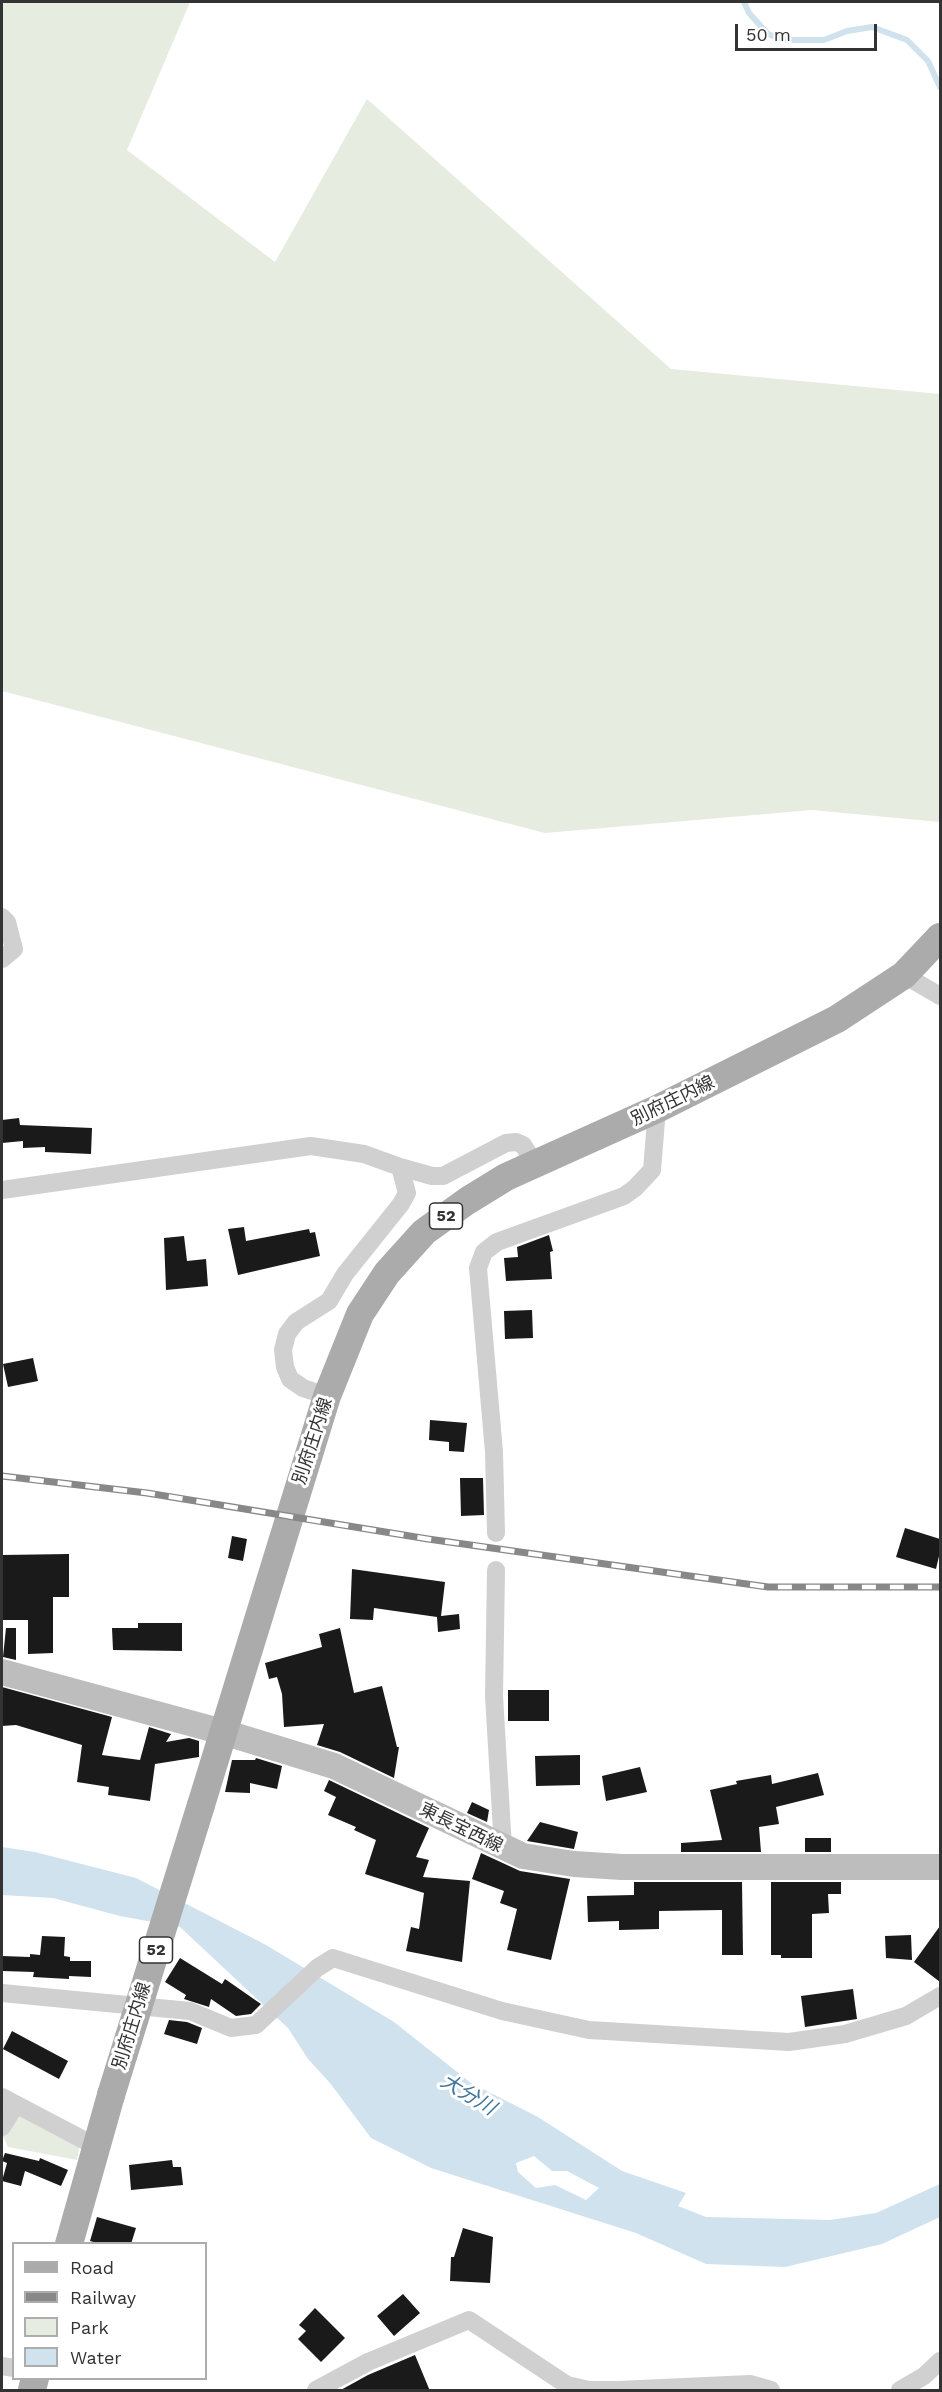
<!DOCTYPE html>
<html>
<head>
<meta charset="utf-8">
<style>
	body { margin:0 }
	#map { position:relative; width:942px; height:2392px; overflow:hidden; background:#fff; font-family:"Work Sans",sans-serif }
	canvas { display:block }
	.frame { position:absolute; inset:0; border:3px solid #333; pointer-events:none }
	.legend { position:absolute; left:12px; top:2242px; width:195px; height:138px; box-sizing:border-box; background:#fff; border:2px solid #adadad; margin:0; padding:8px 10px; list-style:none; font-size:18px; color:#333 }
	.legend li { display:flex; align-items:center; gap:12px; height:30px }
	.legend b { width:30px; border:2px solid #adadad }
	.scale { position:absolute; left:735px; top:24px; width:142px; height:27px; box-sizing:border-box; border:3px solid #333; border-top:0; padding-left:8px; font-size:18px; line-height:21px; white-space:nowrap; color:#333; -webkit-text-stroke:4px #fff; paint-order:stroke }
</style>
</head>
<body>
<div id="map">
<canvas width="942" height="2392"></canvas>
<div class="frame"></div>
<ul class="legend">
<li><b style="height:8px;background:#ababab"></b>Road</li>
<li><b style="height:8px;background:#888"></b>Railway</li>
<li><b style="height:16px;background:#e6ecdf"></b>Park</li>
<li><b style="height:16px;background:#cfe2ee"></b>Water</li>
</ul>
<div class="scale">50 m</div>
</div>
<script>
const context = document.querySelector('canvas').getContext('2d');
context.lineJoin = 'round';
function fillPath(path, color) {
  context.fillStyle = color;
  context.fill(path, 'evenodd');
}
function toPath(rows) {
  const path = new Path2D();
  for (const r of rows) {
    path.moveTo(r[0], r[1]);
    for (let i = 2; i < r.length; i += 2) path.lineTo(r[i], r[i + 1]);
  }
  return path;
}
function trace(path, color, width, dash) {
  context.strokeStyle = color;
  context.lineWidth = width;
  context.lineCap = dash ? 'butt' : 'round';
  context.setLineDash(dash || []);
  context.stroke(path);
}
function write(font, color, halo, rows, align = 'center') {
  context.font = font + ' "Work Sans","Noto Sans JP",sans-serif';
  context.lineWidth = 6;
  context.setLineDash([]);
  context.textBaseline = 'middle';
  context.strokeStyle = halo;
  context.fillStyle = color;
  for (const [text, x, y, turn = 0] of rows) {
    context.save();
    context.translate(x, y);
    context.rotate((+turn || 0) * Math.PI / 180);
    context.textAlign = isNaN(turn) ? turn : align;
    if (halo) context.strokeText(text, 0, 0);
    context.fillText(text, 0, 0);
    context.restore();
  }
}
fillPath(toPath([
	[2,2,190,2,127,150,275,262,367,99,671,369,940,394,940,822,812,810,545,833,2,691],
	[2,2094,80,2144,77,2160,8,2147,2,2134]
]), '#e6ecdf');
fillPath(toPath([
	[2,1847,35,1852,136,1878,266,1945,394,2022,471,2083,538,2117,622,2171,686,2193,678,2206,706,2217,830,2220,876,2213,940,2184,940,2217,882,2244,785,2267,706,2264,636,2233,431,2168,371,2138,330,2083,308,2059,288,2028,180,1927,120,1916,53,1898,2,1895],
	[534,2156,552,2171,567,2171,599,2188,586,2200,555,2185,536,2188,518,2172,516,2163]
]), '#cfe2ee');
trace(toPath([
	[744,2,749,13,768,34,783,40,824,40,847,31,872,27,907,40,928,61,940,87]
]), '#cfe2ee', 6);
fillPath(toPath([
	[19,1118,20,1125,92,1128,91,1154,45,1152,45,1147,23,1148,23,1141,2,1143,2,1120],
	[244,1227,246,1241,309,1229,310,1233,315,1232,320,1256,238,1275,228,1229],
	[549,1235,553,1251,550,1252,552,1279,506,1281,504,1258,518,1257,517,1247],
	[184,1236,187,1261,206,1259,208,1286,166,1290,164,1238],
	[532,1310,533,1338,505,1339,504,1311],
	[33,1358,38,1381,8,1387,3,1364],
	[430,1420,467,1423,464,1452,449,1451,449,1442,429,1440],
	[460,1478,483,1478,484,1515,461,1516],
	[905,1528,940,1539,940,1552,936,1569,896,1557],
	[232,1536,247,1539,243,1561,228,1558],
	[69,1554,69,1597,53,1597,53,1653,28,1654,28,1620,2,1620,2,1555],
	[352,1569,445,1582,441,1616,459,1614,460,1629,438,1632,437,1617,374,1608,373,1620,350,1619],
	[138,1623,182,1623,182,1651,113,1650,112,1628,138,1628],
	[6,1628,16,1628,16,1660,3,1657],
	[340,1628,354,1693,382,1686,397,1747,399,1747,394,1778,340,1752,317,1745,324,1724,284,1727,282,1694,277,1677,269,1679,265,1663,322,1647,319,1634],
	[2,1687,112,1717,102,1755,140,1760,149,1727,171,1734,166,1742,189,1738,199,1741,199,1757,155,1764,150,1801,108,1795,109,1787,77,1782,82,1745,16,1725,2,1726],
	[508,1690,549,1690,549,1721,508,1721],
	[580,1755,580,1785,536,1786,535,1756],
	[256,1758,282,1766,277,1789,250,1783,250,1793,225,1792,232,1760,255,1760],
	[640,1767,647,1792,606,1801,602,1776],
	[818,1773,824,1795,776,1807,779,1824,759,1827,761,1852,681,1852,681,1843,722,1840,710,1790,737,1784,736,1781,771,1775,772,1784],
	[329,1780,429,1828,416,1857,429,1860,423,1877,470,1881,462,1962,406,1951,411,1927,419,1929,424,1893,365,1874,376,1840,354,1830,356,1827,328,1815,336,1797,324,1791],
	[472,1802,489,1810,487,1822,467,1813],
	[540,1822,578,1832,574,1849,527,1841],
	[805,1838,831,1838,831,1852,805,1852],
	[481,1853,520,1871,570,1879,551,1960,507,1950,517,1909,500,1903,504,1891,472,1879],
	[634,1882,742,1882,743,1955,722,1955,722,1910,659,1911,659,1929,619,1930,619,1921,588,1922,587,1896,634,1895],
	[771,1882,841,1882,841,1894,828,1894,829,1913,812,1914,812,1958,781,1958,781,1955,771,1955],
	[940,1926,940,1982,914,1962],
	[911,1935,912,1960,886,1958,885,1936],
	[42,1936,65,1937,64,1956,70,1957,70,1961,91,1961,91,1977,69,1976,69,1979,33,1977,34,1972,2,1971,2,1956,30,1957,30,1954,40,1955],
	[180,1958,222,1984,225,1979,261,2004,251,2014,236,2016,211,1999,209,2007,184,1999,186,1995,165,1982],
	[853,1989,857,2019,805,2027,801,1996],
	[169,2020,187,2022,202,2028,197,2044,164,2034],
	[12,2031,68,2061,59,2079,3,2049],
	[5,2153,39,2161,40,2158,68,2170,61,2186,25,2171,21,2186,2,2181,7,2163,2,2161],
	[172,2160,173,2167,181,2167,183,2185,131,2190,129,2165],
	[97,2217,136,2228,131,2244,101,2244,90,2241],
	[463,2228,493,2237,490,2283,450,2281,451,2257,454,2257],
	[403,2294,420,2313,394,2336,377,2316],
	[315,2308,345,2338,321,2362,298,2339,306,2331,299,2325],
	[415,2355,430,2391,339,2391,368,2375]
]), '#1a1a1a');
trace(toPath([
	[2,917,7,922,14,949,2,959],
	[904,975,940,996],
	[400,1167,432,1176,443,1176,506,1143,516,1142,523,1145,535,1164],
	[2,1190,311,1146,364,1154,400,1167,407,1193,401,1204,345,1274,329,1301,296,1322,287,1334,283,1350,285,1367,290,1379,303,1388,327,1396],
	[496,1533,494,1452,478,1268,484,1252,497,1242,624,1196,635,1188,652,1170,657,1109],
	[496,1570,494,1696,503,1848],
	[2,1993,190,2011,231,2028,256,2025,317,1968,333,1958,502,2011,589,2030,789,2042,845,2034,906,2016,940,1996],
	[2,2097,95,2146],
	[2,2127,15,2106],
	[2,2366,14,2368],
	[316,2390,368,2362,469,2320,567,2385,589,2390,618,2390,750,2384,771,2390],
	[900,2390,924,2376,940,2361]
]), '#d0d0d0', 18);
trace(toPath([
	[2,1672,223,1732,334,1766,523,1856,574,1864,622,1867,940,1867]
]), '#bdbdbd', 26);
trace(toPath([
	[201,1805,327,1396,360,1314,387,1273,424,1232,467,1201,506,1177,657,1109,837,1019,904,975,940,937],
	[69,2244,111,2095],
	[32,2390,35,2378]
]), '#ababab', 28);
const rail = toPath([
	[2,1476,147,1493,428,1539,768,1587,940,1587]
]);
trace(rail, '#888', 7);
trace(rail, '#fff', 4.5, [14]);
trace(toPath([
	[111,2095,201,1805]
]), '#ababab', 28);
for (const [x, y, w] of [
	[446,1216,33],
	[156,1950,33]
]) {
  const box = new Path2D();
  box.roundRect(x - w / 2, y - 13, w, 26, 4.5);
  context.fillStyle = '#fff';
  context.fill(box);
  trace(box, '#333', 1.5);
}
write('bold 16px', '#333', null, [
	["52",446,1216],
	["52",156,1950]
]);
write('18px', '#333', '#fff', [
	["別府庄内線",673,1101,-26],
	["別府庄内線",313,1441,-72],
	["東長宝西線",461,1828,26],
	["別府庄内線",132,2026,-73]
]);
write('italic 20px', '#3f7597', '#fff', [
	["大分川",468,2095,31]
]);
</script>
</body>
</html>
